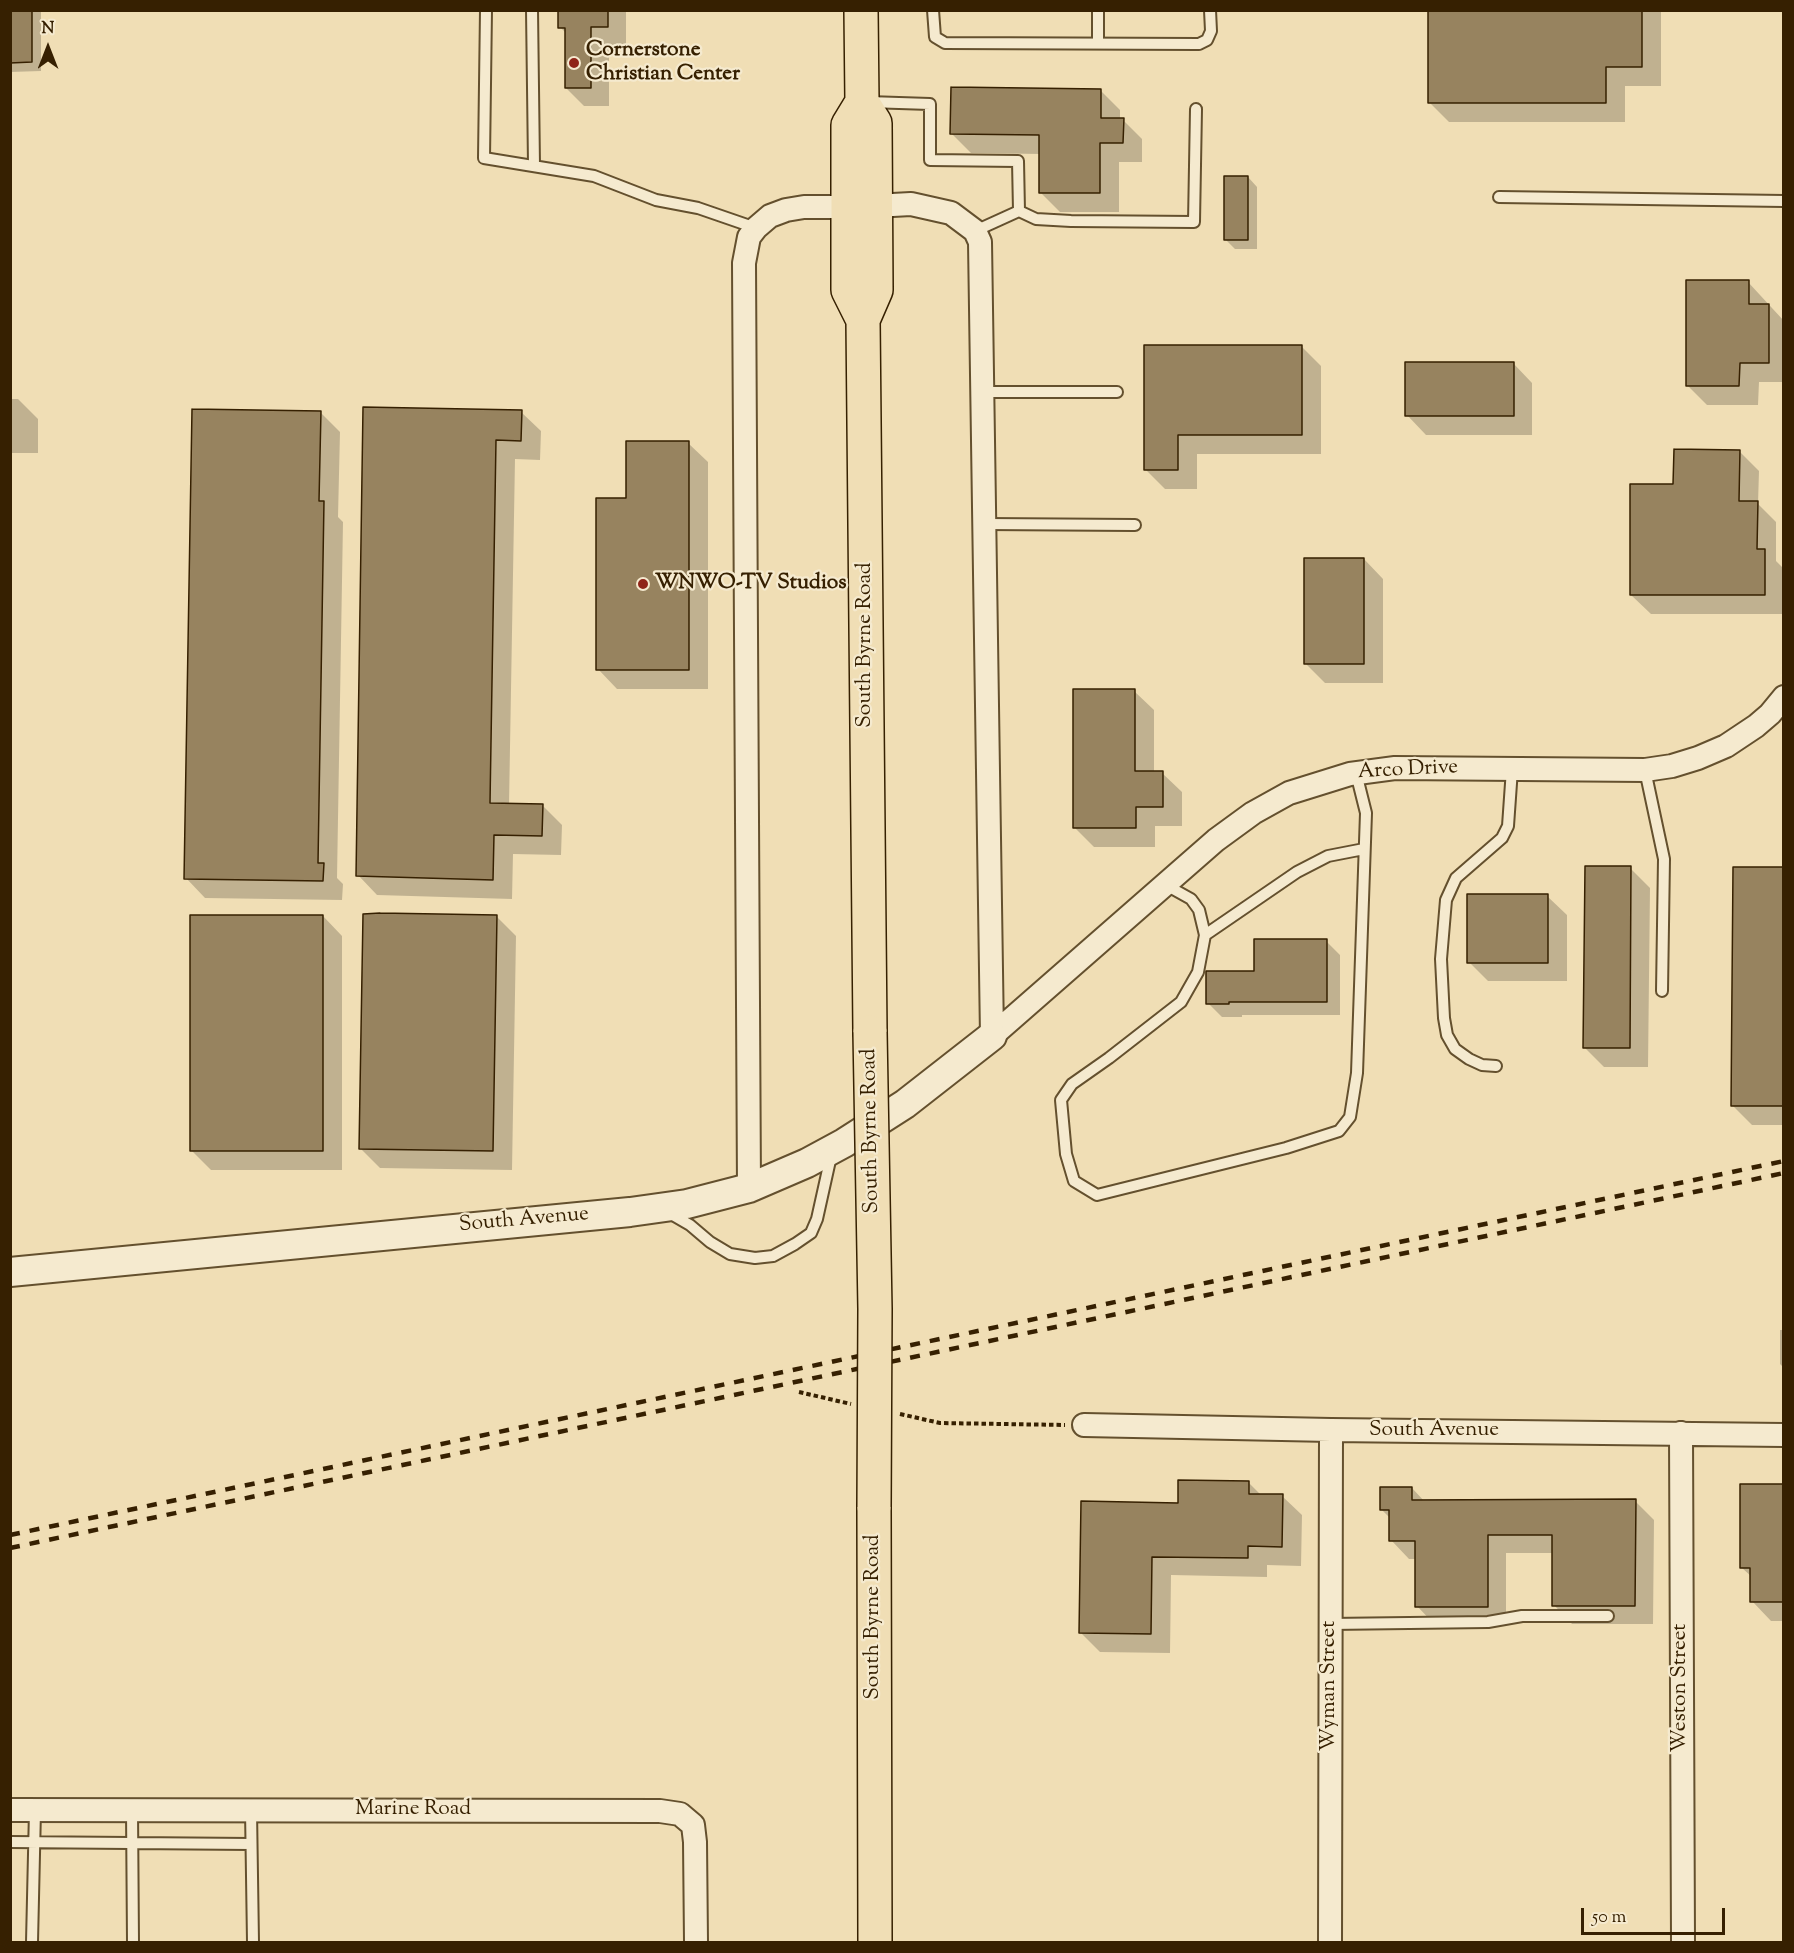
<!DOCTYPE html>
<html>
<head>
<meta charset="utf-8">
<style>
	body { margin:0 }
	#map { position:relative; width:1794px; height:1953px; overflow:hidden; background:#f0deb5; font-family:"Sorts Mill Goudy",serif }
	canvas { display:block }
	.frame { position:absolute; inset:0; border:12px solid #362001; pointer-events:none }
	.north { position:absolute; left:18px; top:18px; width:60px; height:60px; -webkit-text-stroke:4px #f5eacf; paint-order:stroke; rotate:0deg; font-size:16px; font-weight:700; line-height:24px; text-align:center; color:#362001 }
	.north::after { content:''; display:block; margin:auto; width:21px; height:27px; background:#362001; clip-path:polygon(50% 0,100% 100%,50% 72%,0 100%) }
	.scale { position:absolute; left:1581px; top:1908px; width:144px; height:27px; box-sizing:border-box; border:3px solid #362001; border-top:0; padding-left:8px; font-size:18px; line-height:21px; white-space:nowrap; color:#362001; -webkit-text-stroke:4px #f5eacf; paint-order:stroke }
</style>
</head>
<body>
<div id="map">
<canvas width="1794" height="1953"></canvas>
<div class="frame"></div>
<div class="north">N</div>
<div class="scale">50 m</div>
</div>
<script>
const context = document.querySelector('canvas').getContext('2d');
context.lineJoin = 'round';
function fillPath(path, color) {
  context.fillStyle = color;
  context.fill(path, 'evenodd');
}
function toPath(rows) {
  const path = new Path2D();
  for (const r of rows) {
    path.moveTo(r[0], r[1]);
    for (let i = 2; i < r.length; i += 2) path.lineTo(r[i], r[i + 1]);
  }
  return path;
}
function trace(path, color, width, dash) {
  context.strokeStyle = color;
  context.lineWidth = width;
  context.lineCap = dash ? 'butt' : 'round';
  context.setLineDash(dash || []);
  context.stroke(path);
}
function write(font, color, halo, rows, align = 'center') {
  context.font = font + ' "Sorts Mill Goudy",serif';
  context.lineWidth = 4.5;
  context.setLineDash([]);
  context.textBaseline = 'middle';
  context.strokeStyle = halo;
  context.fillStyle = color;
  for (const [text, x, y, turn = 0] of rows) {
    context.save();
    context.translate(x, y);
    context.rotate((+turn || 0) * Math.PI / 180);
    context.textAlign = isNaN(turn) ? turn : align;
    if (halo) context.strokeText(text, 0, 0);
    context.fillText(text, 0, 0);
    context.restore();
  }
}
fillPath(toPath([
	[10,10,41,10,41,71,10,72],
	[560,10,626,10,626,45,609,45,609,106,584,106,566,88,566,33,560,27],
	[1429,10,1661,10,1661,86,1625,86,1625,122,1449,122,1429,102],
	[1101,91,1120,110,1120,120,1123,120,1142,139,1142,162,1119,162,1119,212,1060,212,1040,192,1041,154,971,153,952,134],
	[1248,177,1257,187,1257,249,1235,249,1225,239],
	[1748,282,1784,321,1784,382,1759,382,1758,405,1707,405,1687,385],
	[1146,347,1302,347,1321,366,1321,454,1197,454,1197,489,1165,489,1146,470],
	[1513,363,1532,383,1532,435,1426,435,1407,415],
	[10,399,18,399,38,419,38,453,10,453],
	[365,409,521,412,541,431,540,460,515,459,509,805,542,805,562,825,561,855,513,854,512,899,377,895,358,875],
	[320,412,340,432,338,517,343,522,337,878,343,884,342,900,205,898,186,878],
	[688,443,708,462,708,689,617,689,598,669],
	[1739,451,1759,471,1758,504,1776,522,1776,561,1784,569,1784,614,1651,614,1631,595,1675,486],
	[1364,559,1383,579,1383,683,1325,683,1305,663],
	[1134,691,1154,710,1154,773,1162,773,1182,792,1182,826,1155,826,1155,847,1094,847,1074,827],
	[1630,868,1650,888,1648,1067,1604,1067,1584,1047],
	[1784,869,1784,1125,1752,1125,1732,1105],
	[1547,896,1567,915,1567,981,1488,981,1469,962],
	[323,916,342,936,342,1170,211,1170,191,1150],
	[496,916,516,936,512,1170,380,1168,361,1149],
	[1326,941,1340,955,1340,1015,1242,1015,1242,1017,1222,1017,1208,1003,1255,973],
	[1780,1330,1784,1330,1784,1368,1780,1364],
	[1248,1482,1261,1495,1282,1496,1302,1515,1301,1566,1267,1565,1267,1577,1171,1575,1170,1653,1100,1652,1080,1632,1179,1504],
	[1784,1485,1784,1621,1771,1621,1752,1601,1752,1577,1742,1568],
	[1412,1488,1425,1502,1635,1501,1654,1520,1653,1624,1572,1624,1554,1605,1554,1553,1506,1553,1506,1625,1435,1625,1417,1606,1417,1559,1409,1559,1391,1540,1391,1519,1381,1509]
]), '#0003');
const building = toPath([
	[10,10,32,10,32,62,10,63,10,10],
	[558,10,608,10,608,27,591,27,591,88,565,88,565,28,558,28,558,10],
	[1428,10,1642,10,1642,67,1606,67,1606,103,1428,103,1428,10],
	[951,87,1101,89,1101,118,1124,118,1123,143,1100,143,1100,193,1039,193,1039,135,950,134,951,87],
	[1224,176,1248,176,1248,240,1224,240,1224,176],
	[1686,280,1749,280,1749,304,1769,304,1769,363,1740,363,1739,386,1686,386,1686,280],
	[1144,345,1302,345,1302,435,1178,435,1178,470,1144,470,1144,345],
	[1405,362,1514,362,1514,416,1405,416,1405,362],
	[363,407,522,410,521,441,496,440,490,803,543,804,542,836,494,835,493,880,356,876,363,407],
	[192,409,321,411,319,501,324,501,318,863,324,863,323,881,184,879,192,409],
	[626,441,689,441,689,670,596,670,596,498,626,498,626,441],
	[1674,449,1740,450,1739,501,1758,501,1757,549,1765,549,1765,595,1630,595,1630,484,1673,484,1674,449],
	[1304,558,1364,558,1364,664,1304,664,1304,558],
	[1073,689,1135,689,1135,771,1163,771,1163,807,1136,807,1136,828,1073,828,1073,689],
	[1585,866,1631,866,1630,1048,1583,1048,1585,866],
	[1733,867,1784,867,1784,1106,1731,1106,1733,867],
	[1467,894,1548,894,1548,963,1467,963,1467,894],
	[380,913,497,915,493,1151,359,1149,363,914,380,913],
	[190,915,323,915,323,1151,190,1151,190,915],
	[1254,939,1327,939,1327,1002,1229,1002,1229,1004,1206,1004,1206,971,1254,971,1254,939],
	[1178,1480,1249,1481,1249,1494,1283,1494,1282,1547,1248,1546,1248,1558,1152,1557,1151,1634,1079,1633,1081,1501,1178,1503,1178,1480],
	[1740,1484,1784,1484,1784,1602,1750,1602,1750,1568,1740,1568,1740,1484],
	[1380,1487,1412,1487,1412,1500,1636,1499,1635,1606,1552,1606,1552,1535,1488,1535,1488,1607,1415,1607,1415,1541,1389,1541,1389,1510,1380,1510,1380,1487]
]);
fillPath(building, '#97835f');
trace(building, '#362001', 1.5);
const service = toPath([
	[486,10,484,158,594,176,656,200,698,208,756,228],
	[532,10,534,165],
	[933,10,935,37,945,43,1199,44,1207,40,1211,31,1210,10],
	[1098,43,1098,10],
	[868,102,930,104,930,160,1018,161,1019,211,975,231],
	[1499,197,1784,201],
	[1019,211,1036,219,1071,221,1194,222,1196,109],
	[983,392,1117,392],
	[985,524,1135,525],
	[1645,770,1664,859,1662,991],
	[1164,884,1191,899,1199,910,1205,935,1297,872,1328,856,1364,849],
	[1205,935,1198,972,1181,1002,1109,1058,1072,1084,1061,1100,1066,1154,1074,1181,1097,1195,1286,1148,1339,1131,1350,1117,1357,1073,1366,813,1356,773],
	[1496,1066,1482,1065,1469,1059,1455,1049,1447,1035,1444,1018,1441,959,1446,900,1456,878,1502,838,1508,826,1512,769],
	[671,1214,690,1225,710,1242,730,1254,755,1258,773,1256,795,1244,811,1233,817,1219,831,1156],
	[1330,1624,1488,1622,1522,1616,1608,1616],
	[132,1810,133,1942],
	[251,1810,253,1942],
	[10,1842,251,1844],
	[32,1942,35,1810]
]);
const minor = toPath([
	[874,206,911,204,951,213,975,231,980,242,992,1036],
	[992,1036,1216,840,1253,813,1289,793,1350,774,1395,768,1645,770,1672,766,1698,758,1726,746,1756,726,1770,714,1784,697],
	[749,1188,744,263,749,237,756,228,770,216,786,210,804,207,849,207],
	[1084,1425,1331,1430,1784,1435],
	[1681,1433,1683,1942],
	[10,1810,660,1811,680,1814,693,1825,695,1842,696,1942],
	[1330,1942,1331,1430]
]);
const tertiary = toPath([
	[10,1272,630,1212,687,1204,749,1188,807,1163,844,1143,905,1104,992,1036]
]);
const primary = toPath([
	[861,10,862,102,875,123,876,290,863,320,870,1032],
	[862,102,848,125,848,290,863,320],
	[874,1507,875,1942]
]);
trace(service, '#64502e', 14);
trace(minor, '#64502e', 26);
trace(tertiary, '#64502e', 32);
trace(primary, '#362001', 36);
trace(toPath([
	[799,1392,851,1404],
	[900,1414,940,1423,1065,1425]
]), '#362001', 4, [4.5, 3]);
trace(service, '#f5eacf', 10);
trace(minor, '#f5eacf', 22);
trace(tertiary, '#f5eacf', 28);
trace(primary, '#f0deb5', 33);
trace(toPath([
	[10,1535,1784,1161],
	[10,1548,1784,1173]
]), '#362001', 4.5, [10, 10]);
const primaryBridge = toPath([
	[870,1032,875,1309,874,1507]
]);
trace(primaryBridge, '#362001', 36, []);
trace(primaryBridge, '#f0deb5', 33);
for (const [x, y, r, color] of [
	[574,63,6,"#8f2418"],
	[643,584,6,"#8f2418"]
]) {
  const dot = new Path2D();
  dot.arc(x, y, r, 0, 2 * Math.PI);
  context.fillStyle = color;
  context.fill(dot);
  trace(dot, '#f5eacf', 2);
}
write('bold 21px', '#362001', '#f5eacf', [
	["Cornerstone",586,51],
	["Christian Center",586,75],
	["WNWO-TV Studios",655,584]
], 'left');
write('21px', '#362001', '#f5eacf', [
	["South Byrne Road",866,645,-90],
	["Arco Drive",1408,771,-3],
	["South Byrne Road",872,1131,-91],
	["South Avenue",524,1221,-5],
	["South Avenue",1434,1431],
	["South Byrne Road",874,1617,-90],
	["Wyman Street",1330,1686,-90],
	["Weston Street",1681,1688,-90],
	["Marine Road",413,1810]
]);
</script>
</body>
</html>
